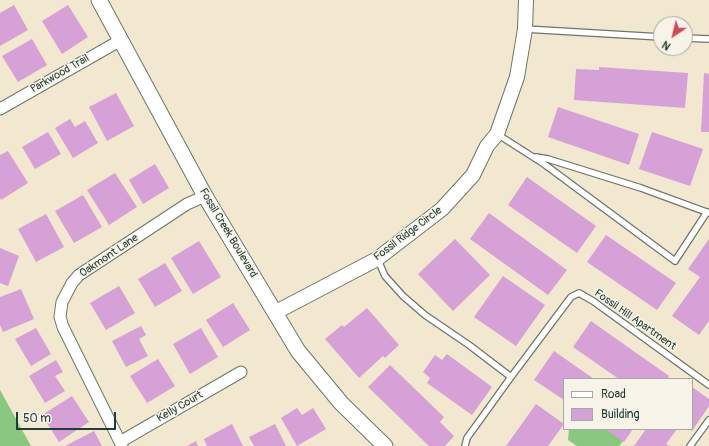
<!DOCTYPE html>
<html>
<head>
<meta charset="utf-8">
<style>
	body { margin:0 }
	#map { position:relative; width:709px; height:446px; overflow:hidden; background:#f2e7cf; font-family:Pangolin,sans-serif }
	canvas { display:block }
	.legend { position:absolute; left:563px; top:378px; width:130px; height:52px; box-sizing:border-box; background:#f7f3e8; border:1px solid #a1aaa0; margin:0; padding:5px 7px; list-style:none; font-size:12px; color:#1f3d34 }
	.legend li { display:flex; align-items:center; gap:8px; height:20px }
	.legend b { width:20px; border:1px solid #a1aaa0 }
	.north { position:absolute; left:653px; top:16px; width:40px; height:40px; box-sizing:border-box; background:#f7f3e8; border:1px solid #a1aaa0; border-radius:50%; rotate:215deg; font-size:11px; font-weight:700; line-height:16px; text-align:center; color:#1f3d34 }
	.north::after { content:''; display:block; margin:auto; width:14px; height:18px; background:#d1495b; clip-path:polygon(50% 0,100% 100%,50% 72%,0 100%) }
	.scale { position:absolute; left:16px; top:412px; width:100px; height:18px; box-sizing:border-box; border:2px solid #1f3d34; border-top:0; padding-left:5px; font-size:12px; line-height:14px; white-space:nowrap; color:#1f3d34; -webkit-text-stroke:3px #f7f3e8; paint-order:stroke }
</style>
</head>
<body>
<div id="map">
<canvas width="709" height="446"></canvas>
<ul class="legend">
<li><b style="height:5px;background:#fff"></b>Road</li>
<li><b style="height:11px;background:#d5a1d7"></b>Building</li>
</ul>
<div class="north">N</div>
<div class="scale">50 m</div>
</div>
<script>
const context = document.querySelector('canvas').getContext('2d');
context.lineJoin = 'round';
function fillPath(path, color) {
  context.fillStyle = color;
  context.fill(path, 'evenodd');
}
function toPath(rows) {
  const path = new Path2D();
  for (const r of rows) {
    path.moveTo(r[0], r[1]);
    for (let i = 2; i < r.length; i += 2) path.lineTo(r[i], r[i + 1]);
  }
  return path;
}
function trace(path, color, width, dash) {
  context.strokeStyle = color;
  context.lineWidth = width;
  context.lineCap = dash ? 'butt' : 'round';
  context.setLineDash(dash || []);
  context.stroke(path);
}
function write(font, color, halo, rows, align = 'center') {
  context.font = font + ' Pangolin,sans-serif';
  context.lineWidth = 3;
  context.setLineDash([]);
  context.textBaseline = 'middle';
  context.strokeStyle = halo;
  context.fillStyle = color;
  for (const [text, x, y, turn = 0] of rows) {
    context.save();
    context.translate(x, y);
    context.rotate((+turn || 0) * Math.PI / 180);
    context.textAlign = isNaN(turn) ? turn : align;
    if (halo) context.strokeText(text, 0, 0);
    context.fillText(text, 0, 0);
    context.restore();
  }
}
fillPath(toPath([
	[0,390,31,446,0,446],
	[569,429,606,429,624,440,619,446,577,446,568,440]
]), '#89c87f');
fillPath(toPath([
	[14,5,28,30,0,46,0,13],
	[68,5,88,37,62,54,42,21],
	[32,39,47,65,18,82,2,56],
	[599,67,688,73,685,108,574,100,576,69,599,70],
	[704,73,709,74,709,132,701,132],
	[116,93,134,126,107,141,89,107],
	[558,107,639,134,629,165,548,137],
	[70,119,75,127,85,121,98,143,73,158,55,128],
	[48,132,61,154,35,169,22,147],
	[652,132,703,149,690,186,639,169],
	[8,151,28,183,1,200,0,198,0,155],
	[155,164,169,188,143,204,129,180],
	[115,173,137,207,109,225,87,190],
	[527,177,596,226,577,253,508,205],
	[83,195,102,227,74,243,55,211],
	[489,213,567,270,548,295,470,239],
	[46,214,64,247,36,262,18,229],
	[606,235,676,283,657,310,587,262],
	[455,239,490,275,453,311,418,274],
	[709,239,709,321,699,335,672,316,700,277,688,269],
	[199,241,221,277,193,294,171,258],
	[0,248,19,256,8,286,0,283],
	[165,263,182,291,155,307,138,279],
	[503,276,545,305,516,346,474,317],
	[119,286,135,313,106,330,90,303],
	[21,289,34,319,3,332,0,325,0,297],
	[233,303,250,330,223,347,206,320],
	[367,308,399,345,385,358,383,356,359,378,325,339,342,325,344,327],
	[591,321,669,376,667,379,619,379,573,347],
	[141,326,146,335,139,339,148,356,126,367,112,341],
	[36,328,51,354,31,366,15,339],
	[201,328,218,357,190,374,173,344],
	[554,351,594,379,564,379,564,400,534,380],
	[447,354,492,387,472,415,427,383,430,378,423,372,435,355,442,360],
	[158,359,175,386,147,403,130,376],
	[56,360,63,372,55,376,65,391,45,403,29,376],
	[390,365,444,417,440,422,454,436,445,446,429,446,368,387],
	[692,387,709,399,709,406,692,431,689,429,692,429],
	[72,396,89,422,59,442,42,415],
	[536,404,564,424,548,446,506,446],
	[297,408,302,415,313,408,326,429,297,446,281,418],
	[232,424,243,446,207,446,204,439],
	[275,424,286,446,254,446,249,437],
	[605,429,633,429,624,442],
	[646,429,677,429,666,444,669,446,634,446],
	[94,431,102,446,65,446],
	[196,441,198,446,187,446]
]), '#d5a1d7');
const service = toPath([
	[525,29,661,37],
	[685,38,709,39],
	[497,134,544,164,675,261,707,212],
	[536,157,548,159,641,188,709,213],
	[378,260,385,276,403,296,425,315,469,345,511,377],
	[465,446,467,438,511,377,571,297,579,293,593,301,709,385],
	[690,446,709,420]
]);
const minor = toPath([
	[0,109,121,40],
	[120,442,241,372],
	[122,446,63,327,60,317,62,302,72,283,79,275,187,204,205,196]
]);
const tertiary = toPath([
	[276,312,377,259,442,209,473,175,487,146,497,134,517,77,525,29,526,0]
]);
const secondary = toPath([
	[99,0,205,196,298,351,341,403,385,446]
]);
trace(service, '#69786a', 8);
trace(minor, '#69786a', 13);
trace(tertiary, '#69786a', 16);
trace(secondary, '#69786a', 17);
trace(service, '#fff', 5.5);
trace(minor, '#fff', 11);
trace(tertiary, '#fff', 14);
trace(secondary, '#fff', 15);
write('11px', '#1f3d34', '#f7f3e8', [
	["Parkwood Trail",60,74,-30],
	["Fossil Creek Boulevard",228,233,59],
	["Fossil Ridge Circle",408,234,-37],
	["Oakmont Lane",109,256,-34],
	["Fossil Hill Apartment",635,320,35],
	["Kelly Court",180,407,-30]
]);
</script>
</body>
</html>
